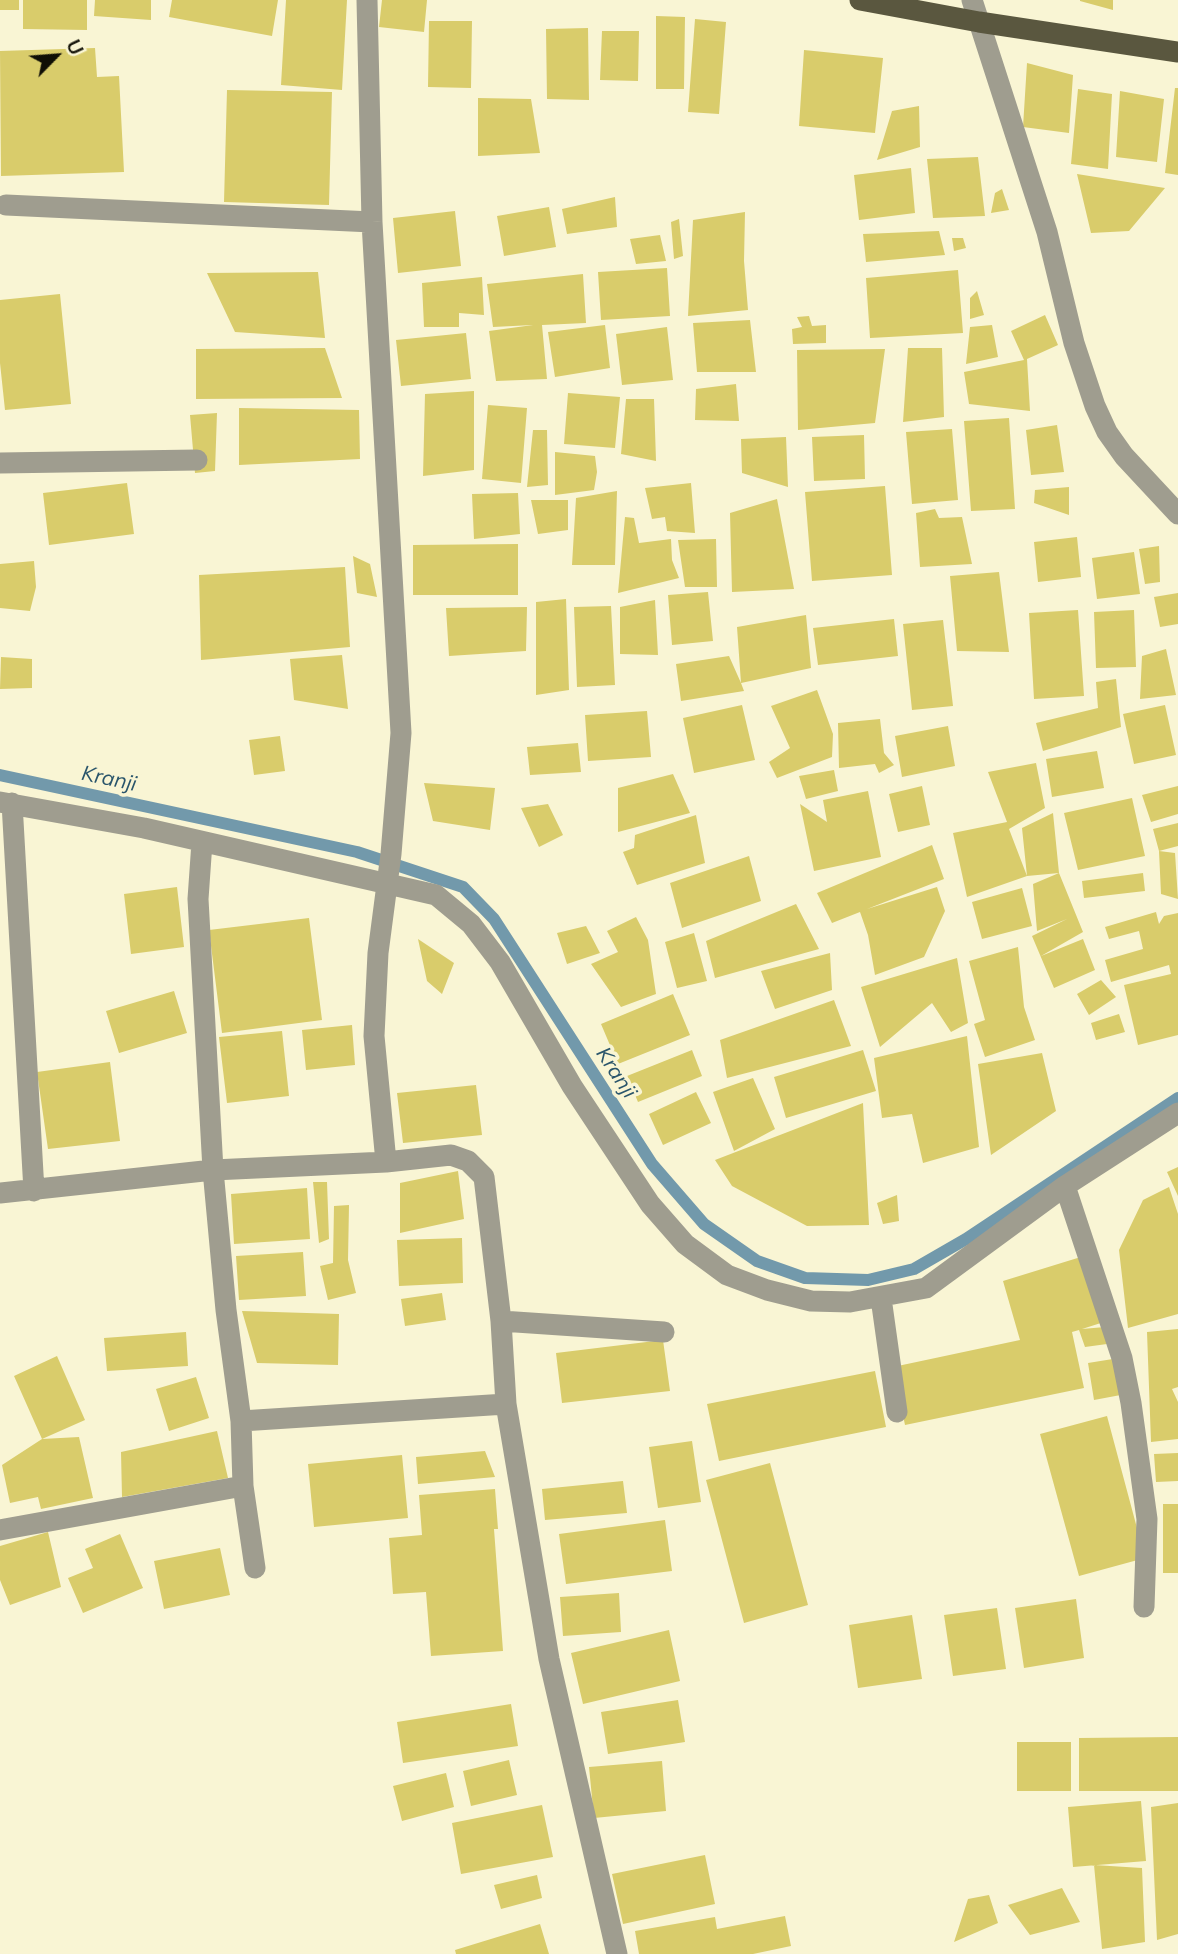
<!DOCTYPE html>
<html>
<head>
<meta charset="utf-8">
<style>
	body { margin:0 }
	#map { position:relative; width:1178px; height:1954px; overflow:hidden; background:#f9f5d4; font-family:Mulish,sans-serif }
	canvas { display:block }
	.north { position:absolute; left:21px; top:21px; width:70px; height:70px; -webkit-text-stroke:5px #f9f5d4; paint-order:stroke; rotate:65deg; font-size:19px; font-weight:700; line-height:28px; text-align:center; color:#100f05 }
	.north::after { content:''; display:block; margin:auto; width:24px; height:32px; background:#100f05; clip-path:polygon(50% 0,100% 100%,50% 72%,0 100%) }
</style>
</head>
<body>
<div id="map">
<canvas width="1178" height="1954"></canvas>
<div class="north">U</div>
</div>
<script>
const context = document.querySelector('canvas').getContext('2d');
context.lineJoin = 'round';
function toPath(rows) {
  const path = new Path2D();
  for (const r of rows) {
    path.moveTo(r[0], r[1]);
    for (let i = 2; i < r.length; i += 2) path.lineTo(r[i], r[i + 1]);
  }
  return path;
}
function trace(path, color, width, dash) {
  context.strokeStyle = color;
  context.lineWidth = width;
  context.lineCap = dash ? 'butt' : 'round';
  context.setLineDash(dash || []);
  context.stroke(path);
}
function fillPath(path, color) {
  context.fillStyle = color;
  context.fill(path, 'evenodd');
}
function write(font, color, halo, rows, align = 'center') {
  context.font = font + ' Mulish,sans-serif';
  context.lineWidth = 7;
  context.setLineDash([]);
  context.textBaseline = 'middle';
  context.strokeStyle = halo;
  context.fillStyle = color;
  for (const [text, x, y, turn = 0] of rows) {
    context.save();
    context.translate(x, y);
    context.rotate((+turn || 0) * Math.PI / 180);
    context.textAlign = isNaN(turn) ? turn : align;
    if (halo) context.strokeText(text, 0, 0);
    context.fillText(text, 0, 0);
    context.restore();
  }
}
trace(toPath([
	[0,775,357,852,463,887,494,919,652,1164,704,1224,757,1261,805,1278,868,1280,914,1269,966,1239,1178,1098]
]), '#7299ab', 12);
fillPath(toPath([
	[0,0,19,0,19,10,0,10],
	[23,0,87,0,87,30,23,29],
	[95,0,151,0,151,20,94,16],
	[172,0,278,0,272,36,169,17],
	[286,0,347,0,342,90,281,85],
	[382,0,427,0,424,32,379,27],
	[1080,0,1113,0,1113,10,1080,1],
	[656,16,685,17,684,89,656,89],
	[695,19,726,22,719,114,688,112],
	[429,21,472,21,471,88,428,87],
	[588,28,589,100,547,99,546,29],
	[602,31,639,31,638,81,600,80],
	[95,48,97,77,119,76,124,172,1,176,0,51],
	[804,50,883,58,875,133,799,126],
	[1027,63,1073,75,1069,133,1023,127],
	[1175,88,1178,88,1178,175,1165,173],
	[1078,89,1112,94,1108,169,1071,164],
	[227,90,332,92,329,205,224,202],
	[1120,91,1164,99,1157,162,1116,157],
	[478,98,531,99,540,153,478,156],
	[919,106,920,147,877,160,892,111],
	[978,157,985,216,933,218,927,159],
	[911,168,915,213,859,220,854,175],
	[1077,174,1165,188,1129,231,1091,233],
	[1002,189,1009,210,991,213,995,193],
	[615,197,617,227,567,234,562,209],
	[549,207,556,247,504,256,497,216],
	[455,211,461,266,398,273,393,218],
	[745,212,744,261,748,310,688,316,693,220],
	[679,219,683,256,674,259,671,222],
	[939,231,945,255,866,262,863,234],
	[660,235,666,261,636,264,630,239],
	[952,238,963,238,966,248,954,251],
	[667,268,670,316,601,320,598,272],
	[958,270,963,333,870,338,866,278],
	[318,272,325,338,235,332,207,273],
	[583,274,586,323,542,325,547,379,496,381,489,331,533,325,493,327,487,284],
	[482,277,484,315,459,313,459,327,424,327,422,283],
	[977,291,984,315,970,319,970,298],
	[60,294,71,404,5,410,0,363,0,300],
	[1045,315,1058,345,1027,359,1030,411,969,404,964,372,1024,360,1011,331],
	[809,316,812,326,826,325,826,343,793,344,792,329,802,327,797,317],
	[750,320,756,372,697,372,693,323],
	[605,325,610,368,555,377,548,332],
	[992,325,998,357,966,364,970,327],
	[667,327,673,380,622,385,616,334],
	[466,333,471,379,401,386,396,340],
	[325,348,342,398,196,399,196,349],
	[908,348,942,348,944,417,903,422],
	[885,349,875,423,798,430,797,350],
	[736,384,739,421,695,420,696,389],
	[474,391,474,470,423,476,425,394],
	[568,393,620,397,615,448,564,444],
	[626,399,654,399,656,461,621,454],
	[488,405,527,408,521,483,482,479],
	[239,408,359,410,360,459,239,465],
	[217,413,215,471,195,473,190,415],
	[1009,418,1015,509,971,511,964,421],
	[1057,425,1064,472,1031,475,1026,430],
	[952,429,958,500,912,504,906,432],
	[533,430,547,430,548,485,527,487],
	[864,435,865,479,814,481,812,437],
	[786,437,788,487,742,473,741,439],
	[555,452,595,456,597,472,594,490,555,495],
	[127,483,134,534,49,545,43,493],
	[691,483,695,533,667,531,665,517,652,519,645,488],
	[885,486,892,575,812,581,805,492],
	[1069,487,1069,515,1034,503,1035,490],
	[617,491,615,565,572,565,576,498],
	[518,493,520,534,474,539,472,494],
	[777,499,794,589,732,592,730,513],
	[531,500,568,500,568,530,538,534],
	[935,509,939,518,962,517,972,564,920,567,916,513],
	[625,517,634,518,639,543,671,539,672,560,679,578,618,593],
	[1077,537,1081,577,1038,582,1034,542],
	[716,539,717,587,685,587,678,540],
	[518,544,518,595,413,595,413,545],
	[1159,546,1160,582,1145,584,1139,549],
	[1134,552,1140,594,1097,599,1092,558],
	[353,556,370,564,377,597,357,593],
	[34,561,36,587,30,611,0,608,0,564],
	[345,567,350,647,201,660,199,575],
	[999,572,1009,652,957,651,950,576],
	[708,592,713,641,672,645,668,595],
	[1178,593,1178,624,1160,627,1154,597],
	[566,599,569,690,536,695,536,602],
	[655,600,658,655,620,654,620,607],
	[611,606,615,685,577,687,574,607],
	[527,607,526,651,449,656,446,608],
	[1078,610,1084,696,1034,699,1029,613],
	[1134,610,1136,667,1096,668,1094,612],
	[806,615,811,668,741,683,744,691,681,701,676,664,729,656,741,683,737,627],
	[894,619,898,656,818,665,813,628],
	[943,620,953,706,912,710,903,624],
	[1166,649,1176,695,1140,699,1142,656],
	[342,655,348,709,294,700,290,659],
	[1,657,32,659,32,688,0,689],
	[1116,679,1121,727,1043,751,1036,723,1098,708,1096,682],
	[817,690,833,734,832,757,777,778,769,762,790,748,771,706],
	[742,705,755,760,694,773,683,718],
	[1165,705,1176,755,1134,764,1123,714],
	[647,711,651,757,588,761,585,715],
	[880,719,884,753,894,765,879,773,875,764,839,768,838,723],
	[948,726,955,766,902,777,895,736],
	[280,736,285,771,254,775,249,740],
	[578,743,581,772,530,775,527,747],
	[1097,751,1104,788,1052,797,1046,759],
	[1036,763,1045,808,1009,829,1027,876,967,897,953,833,1007,822,988,772],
	[834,770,838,791,806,799,799,776],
	[673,774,690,813,618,832,618,788],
	[424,783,495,788,490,830,433,821],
	[922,786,930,825,898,832,889,794],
	[1178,786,1178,814,1151,822,1142,795],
	[868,791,881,857,814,871,800,804,827,822,823,800],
	[1132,798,1145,856,1078,870,1064,813],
	[548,804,563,835,539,847,521,808],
	[1053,813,1059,873,1083,932,1041,956,1083,939,1095,970,1054,988,1032,936,1067,919,1037,931,1033,884,1059,873,1027,876,1022,828],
	[696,815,705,863,637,885,623,852,634,848,635,835],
	[1178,823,1178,846,1159,851,1175,853,1178,899,1161,894,1159,851,1153,829],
	[932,845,944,879,867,909,937,887,945,911,924,957,875,975,868,935,860,912,832,923,817,893],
	[749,856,761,901,682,928,670,883],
	[1143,873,1145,891,1084,898,1082,881],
	[177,887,184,947,131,954,124,894],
	[1022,888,1032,926,982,939,972,902],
	[796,904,819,949,715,978,706,941],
	[1156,912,1159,924,1164,916,1178,913,1178,1035,1138,1045,1124,985,1171,974,1169,965,1111,982,1105,960,1143,949,1139,931,1109,939,1105,927],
	[636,917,648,940,656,994,621,1007,591,964,618,952,607,931],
	[309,918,322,1020,222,1033,209,930],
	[586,926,600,953,567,964,557,933],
	[694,933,707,981,677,988,665,942],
	[418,939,454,963,442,994,427,981],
	[1018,947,1024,1007,1035,1040,985,1057,974,1024,985,1020,969,961],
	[830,953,832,990,775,1009,761,971],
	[957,958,968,1023,951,1032,932,1003,880,1047,861,987],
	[1101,980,1116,997,1089,1015,1077,994],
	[174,991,187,1033,119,1053,106,1011],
	[673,994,690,1035,618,1064,601,1024],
	[834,1000,851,1046,727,1078,720,1040],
	[1119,1014,1125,1032,1096,1040,1091,1023],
	[352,1025,355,1065,306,1070,302,1030],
	[282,1031,289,1096,227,1103,219,1037],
	[967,1036,979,1147,923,1163,912,1114,882,1118,874,1058],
	[692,1050,702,1076,638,1102,627,1076],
	[863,1050,876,1091,786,1118,774,1077],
	[1042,1053,1056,1111,991,1155,978,1064],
	[110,1062,120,1141,48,1149,37,1072],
	[753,1078,775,1129,734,1151,713,1092],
	[476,1085,482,1135,403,1143,397,1093],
	[696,1092,711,1123,663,1145,649,1114],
	[863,1103,869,1225,807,1226,732,1186,715,1160],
	[1178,1167,1178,1196,1167,1172],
	[458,1171,464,1219,400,1233,400,1183],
	[313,1182,327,1182,329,1239,319,1243],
	[1169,1187,1178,1214,1178,1314,1128,1328,1119,1250,1143,1200],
	[307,1188,310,1239,234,1244,231,1194],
	[897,1195,899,1221,883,1224,877,1203],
	[349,1205,348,1260,356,1293,328,1300,320,1266,333,1263,334,1206],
	[462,1238,463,1283,399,1286,397,1240],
	[303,1252,306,1296,239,1300,236,1256],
	[1084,1256,1104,1322,1082,1329,1105,1327,1107,1344,1085,1347,1079,1330,1072,1332,1084,1388,905,1425,893,1367,1020,1340,1003,1281],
	[442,1293,446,1320,405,1326,401,1299],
	[242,1311,339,1314,338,1365,257,1363],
	[1178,1329,1178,1387,1172,1389,1178,1402,1178,1439,1151,1442,1147,1332],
	[186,1332,188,1366,107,1371,104,1338],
	[663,1340,670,1391,562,1403,556,1353],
	[57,1356,85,1420,42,1439,79,1437,93,1498,41,1509,38,1497,10,1503,2,1465,42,1439,14,1376],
	[1119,1358,1126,1394,1094,1400,1088,1363],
	[875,1371,886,1427,719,1461,707,1404],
	[196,1377,209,1418,169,1431,156,1389],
	[1107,1416,1145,1558,1079,1576,1040,1434],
	[217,1431,228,1478,122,1497,121,1452],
	[692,1441,701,1502,658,1508,649,1447],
	[485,1451,495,1477,418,1484,416,1457],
	[1178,1453,1178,1481,1156,1482,1154,1454],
	[402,1455,408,1518,314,1527,308,1464],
	[770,1463,808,1605,744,1623,706,1480],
	[623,1481,627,1513,545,1520,542,1489],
	[495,1489,498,1529,494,1529,503,1651,431,1656,426,1592,393,1594,389,1538,422,1535,419,1495],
	[1163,1504,1178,1504,1178,1573,1163,1573],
	[665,1520,672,1571,566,1584,559,1534],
	[48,1532,61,1587,10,1605,0,1580,0,1546],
	[120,1534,143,1588,83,1613,68,1578,93,1568,85,1549],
	[220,1548,230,1595,164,1609,154,1561],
	[619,1593,621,1632,563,1636,560,1597],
	[1076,1599,1084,1658,1024,1668,1015,1608],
	[997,1608,1006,1669,953,1676,944,1615],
	[912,1615,922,1679,858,1688,849,1625],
	[669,1630,680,1681,583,1704,571,1653],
	[678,1700,685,1742,608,1754,601,1712],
	[511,1704,518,1746,403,1763,397,1722],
	[1178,1737,1178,1791,1079,1791,1079,1738],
	[1017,1742,1071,1742,1071,1791,1017,1791],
	[509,1760,517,1795,471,1806,463,1771],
	[662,1761,666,1811,594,1818,589,1767],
	[446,1773,454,1807,402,1821,393,1786],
	[1141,1801,1146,1861,1073,1867,1068,1807],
	[1178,1803,1178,1934,1157,1940,1151,1807],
	[542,1805,553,1857,461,1874,452,1823],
	[705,1855,715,1904,623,1924,612,1874],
	[1094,1865,1142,1868,1145,1942,1102,1949],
	[537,1875,542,1898,501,1909,494,1885],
	[1062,1888,1080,1922,1030,1935,1008,1905],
	[989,1895,998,1923,954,1942,968,1899],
	[785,1916,791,1946,753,1954,639,1954,635,1931,715,1917,717,1929],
	[540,1924,549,1954,456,1954,455,1950]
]), '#d9cc6b');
trace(toPath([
	[367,0,372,222,401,733,391,854,378,953,374,1036,386,1162,451,1155,468,1161,484,1177,501,1321,506,1404,549,1659,617,1954],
	[972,0,1047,232,1074,343,1095,406,1107,432,1124,456,1178,514],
	[6,205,372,222],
	[0,463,197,460],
	[0,802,144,828,436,895,471,924,500,962,572,1086,650,1204,685,1244,727,1275,767,1290,811,1301,850,1302,926,1288,1065,1186,1178,1113],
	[12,803,34,1191],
	[202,842,198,899,213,1170,226,1310,241,1421,243,1486,255,1568],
	[1065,1186,1122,1358,1131,1403,1147,1519,1144,1607],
	[0,1193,213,1170,386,1162],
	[881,1298,897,1412],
	[501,1321,664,1332],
	[241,1421,506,1404],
	[0,1530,243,1486]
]), '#9f9d8f', 21);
trace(toPath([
	[860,0,979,22,1178,52]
]), '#5a573f', 21);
write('italic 21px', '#2a556b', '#f9f5d4', [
	["Kranji",109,779,12],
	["Kranji",616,1073,57]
]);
</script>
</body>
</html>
